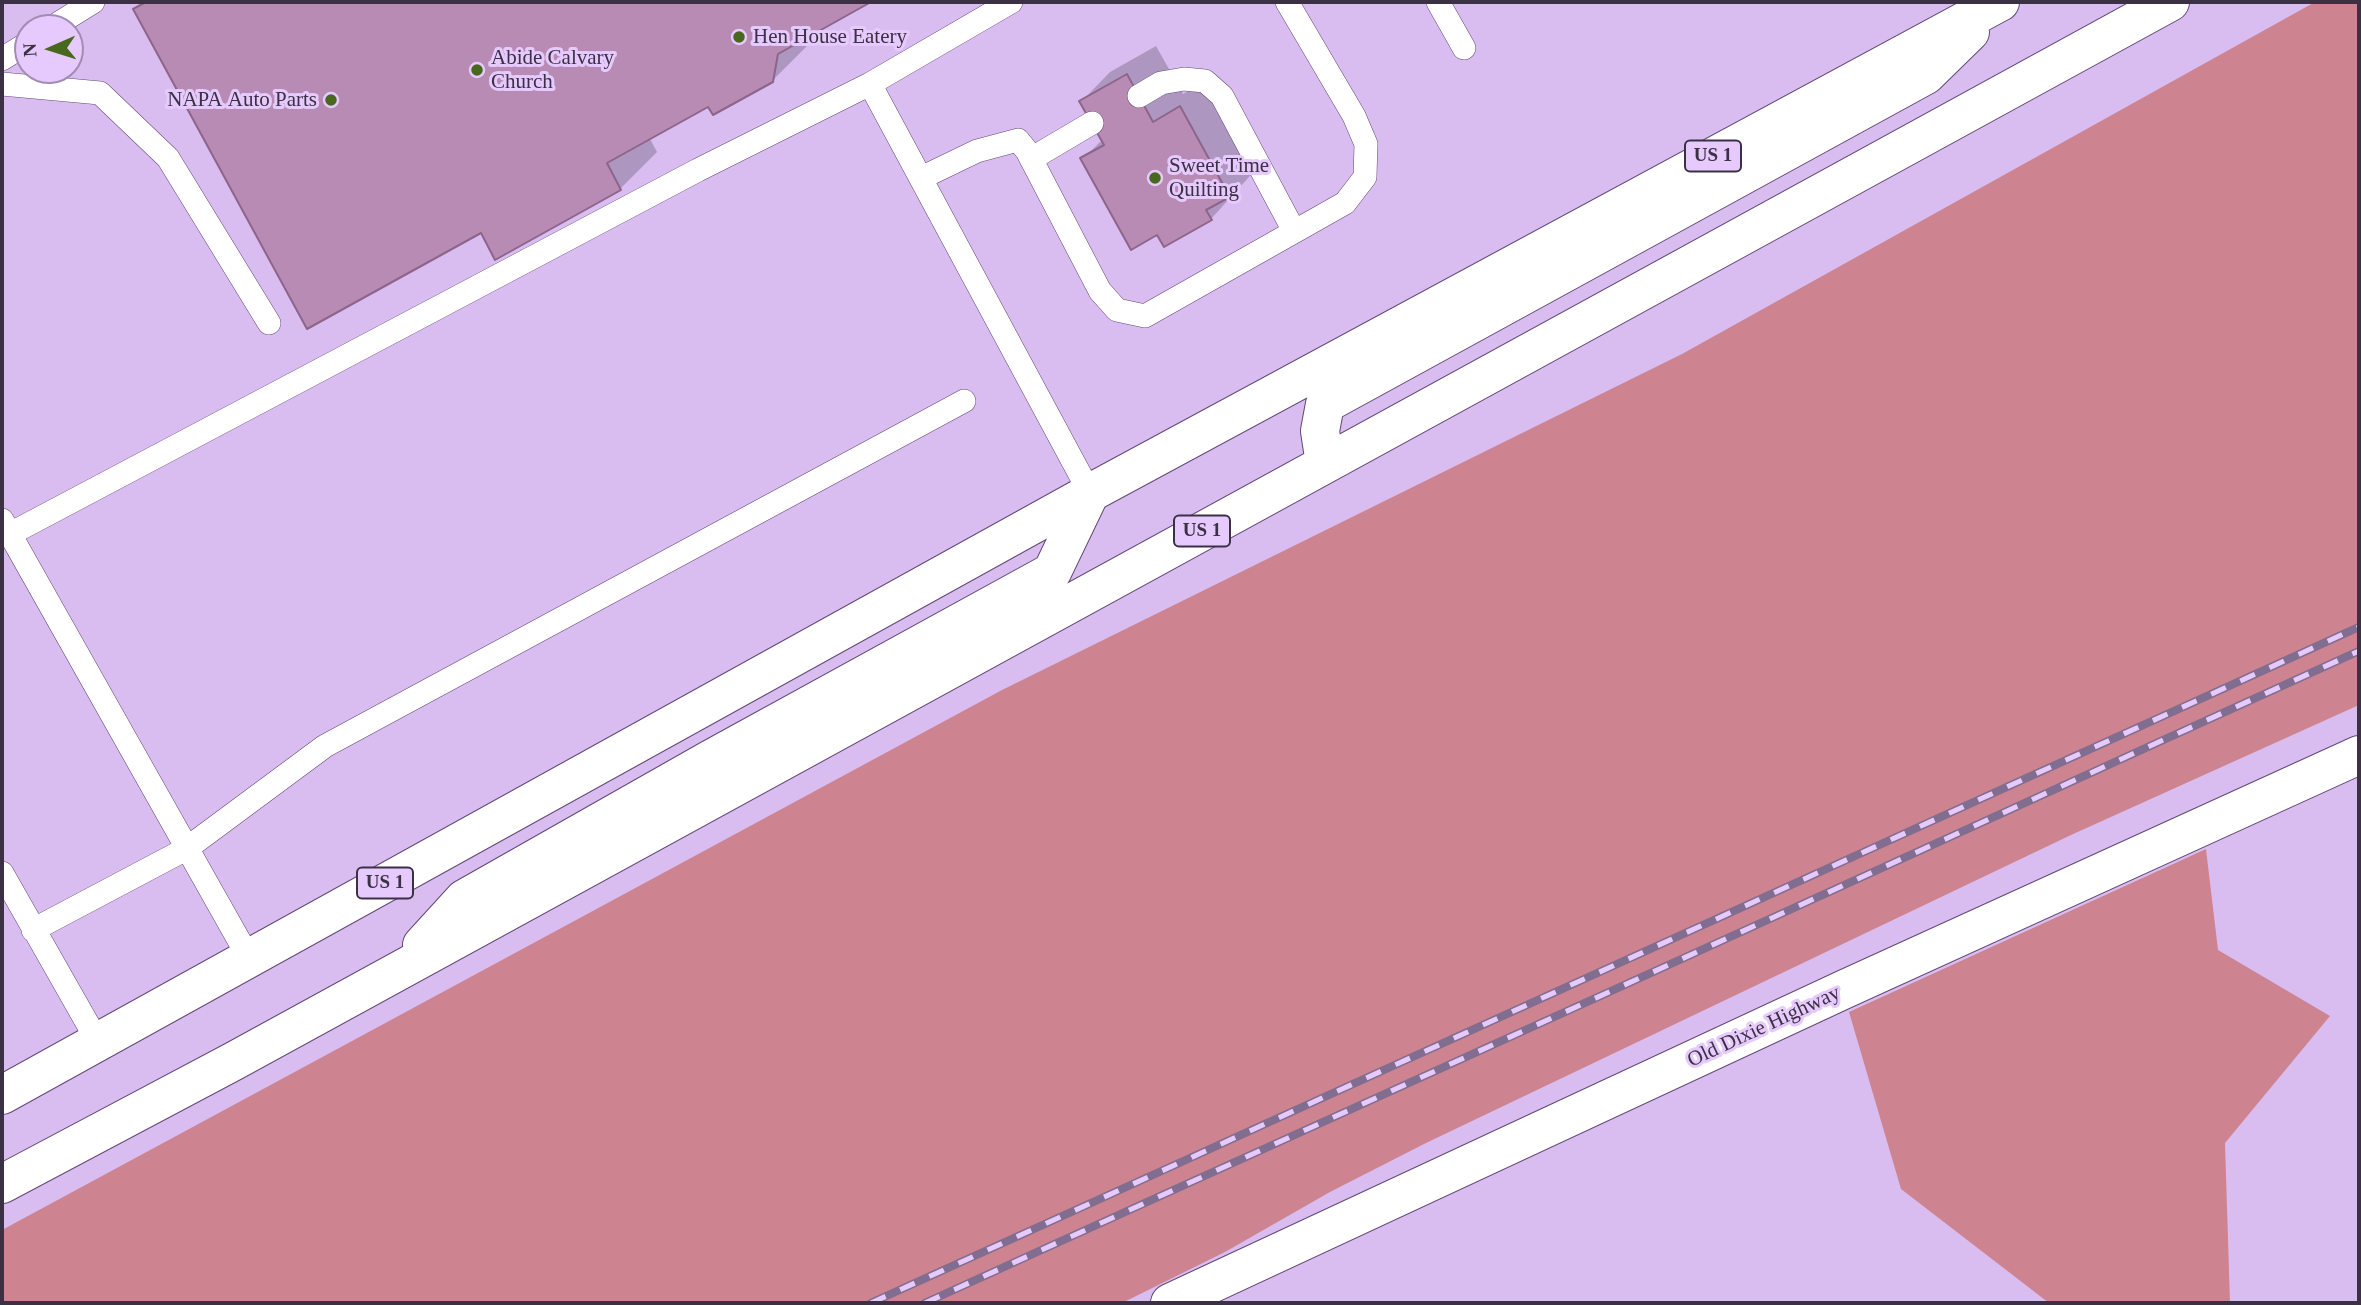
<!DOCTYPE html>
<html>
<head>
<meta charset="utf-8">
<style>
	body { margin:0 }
	#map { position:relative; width:2361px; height:1305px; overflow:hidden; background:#d9bdf0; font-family:"Times New Roman",serif }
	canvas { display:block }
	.frame { position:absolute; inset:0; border:4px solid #3b3044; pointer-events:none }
	.north { position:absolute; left:14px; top:14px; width:70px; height:70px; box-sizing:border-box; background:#e6cafd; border:2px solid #a28cb3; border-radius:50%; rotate:267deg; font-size:19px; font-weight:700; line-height:28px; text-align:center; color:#3b3044 }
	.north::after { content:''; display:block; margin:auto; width:24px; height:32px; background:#48681d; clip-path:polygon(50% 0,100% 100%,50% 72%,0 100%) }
</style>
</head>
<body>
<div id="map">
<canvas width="2361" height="1305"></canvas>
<div class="frame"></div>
<div class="north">N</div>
</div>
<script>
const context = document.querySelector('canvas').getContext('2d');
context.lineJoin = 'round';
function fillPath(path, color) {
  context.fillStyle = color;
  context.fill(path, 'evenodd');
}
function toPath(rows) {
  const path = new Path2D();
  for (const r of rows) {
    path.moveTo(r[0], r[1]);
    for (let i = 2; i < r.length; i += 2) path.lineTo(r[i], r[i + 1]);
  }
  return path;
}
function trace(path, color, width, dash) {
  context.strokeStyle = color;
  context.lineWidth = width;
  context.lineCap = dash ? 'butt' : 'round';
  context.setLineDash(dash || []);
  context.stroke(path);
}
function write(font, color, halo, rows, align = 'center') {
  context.font = font + ' "Times New Roman",serif';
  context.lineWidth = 6;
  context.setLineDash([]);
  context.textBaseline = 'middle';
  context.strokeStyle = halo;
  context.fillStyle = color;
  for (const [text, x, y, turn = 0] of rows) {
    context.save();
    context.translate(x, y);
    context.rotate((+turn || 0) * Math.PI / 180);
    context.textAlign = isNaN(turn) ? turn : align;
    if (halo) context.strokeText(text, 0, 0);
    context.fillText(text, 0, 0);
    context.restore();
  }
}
fillPath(toPath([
	[2315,2,2359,2,2359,705,2071,835,1426,1143,1330,1192,1225,1252,1122,1303,2,1303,2,1230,1002,690,1682,354],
	[2206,849,2218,950,2330,1016,2225,1143,2230,1303,2049,1303,1901,1189,1849,1012]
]), '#ce8490');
fillPath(toPath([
	[142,2,868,2,811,34,809,44,772,81,709,104,649,137,657,152,620,189,495,257,481,230,135,9],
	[1156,46,1183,94,1209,79,1258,167,1211,219,1158,232,1083,159,1103,139,1082,101,1110,72]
]), '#0003');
const building = toPath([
	[146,2,871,2,778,54,773,82,713,115,708,107,607,163,621,190,495,260,481,233,307,329,133,9,146,2],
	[1127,74,1153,122,1180,106,1230,197,1206,210,1212,220,1164,247,1157,235,1131,250,1080,158,1104,145,1079,101,1127,74]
]);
fillPath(building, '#b78bb3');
trace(building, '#8e658a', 2);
const service = toPath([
	[1438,2,1464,48],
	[51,28,93,2],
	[2,59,28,43],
	[2,84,100,93,168,158,269,323],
	[870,84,1090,493],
	[1139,96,1161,83,1184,79,1205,81,1222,96,1294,231],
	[1031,159,1092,123],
	[921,178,977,151,1018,140,1027,151,1100,291,1117,310,1145,316,1345,203,1365,177,1366,144,1354,116,1287,2],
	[2,520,249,958],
	[10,534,698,170,870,84,1011,2],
	[2,873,98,1042],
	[33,930,186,849,325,746,964,401]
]);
const minor = toPath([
	[1170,1303,1845,989,2359,755]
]);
const primary = toPath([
	[1325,464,1320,431,1325,404,1926,75,1970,32],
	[422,945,464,899,711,759,1052,572,1090,493],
	[2,1095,1090,493,2000,2],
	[2,1184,234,1061,2170,2]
]);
trace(service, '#624975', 24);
trace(minor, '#624975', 40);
trace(primary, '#624975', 40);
trace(service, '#fff', 23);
trace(minor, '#fff', 38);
trace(primary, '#fff', 38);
const rail = toPath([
	[871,1303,2359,627],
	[925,1303,2359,651]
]);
trace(rail, '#806d8f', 8);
trace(rail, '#e6cafd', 5, [16]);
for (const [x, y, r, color] of [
	[739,37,7,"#48681d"],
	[477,70,7,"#48681d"],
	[331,100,7,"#48681d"],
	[1155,178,7,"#48681d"]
]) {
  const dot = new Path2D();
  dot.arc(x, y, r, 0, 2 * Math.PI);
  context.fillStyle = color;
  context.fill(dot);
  trace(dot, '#e6cafd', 2.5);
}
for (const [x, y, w] of [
	[1713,156,56],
	[1202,531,56],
	[385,883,56]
]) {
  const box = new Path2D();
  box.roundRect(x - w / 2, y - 15.5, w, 31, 5);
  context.fillStyle = '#e6cafd';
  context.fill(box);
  trace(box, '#3b3044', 2);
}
write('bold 19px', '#3b3044', null, [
	["US 1",1713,156],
	["US 1",1202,531],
	["US 1",385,883]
]);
write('21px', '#3b3044', '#e6cafd', [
	["Hen House Eatery",753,37],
	["Abide Calvary",491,58],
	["Church",491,82],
	["NAPA Auto Parts",317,100,"right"],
	["Sweet Time",1169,166],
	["Quilting",1169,190]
], 'left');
write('21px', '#3b3044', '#e6cafd', [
	["Old Dixie Highway",1764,1027,-25]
]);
</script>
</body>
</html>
